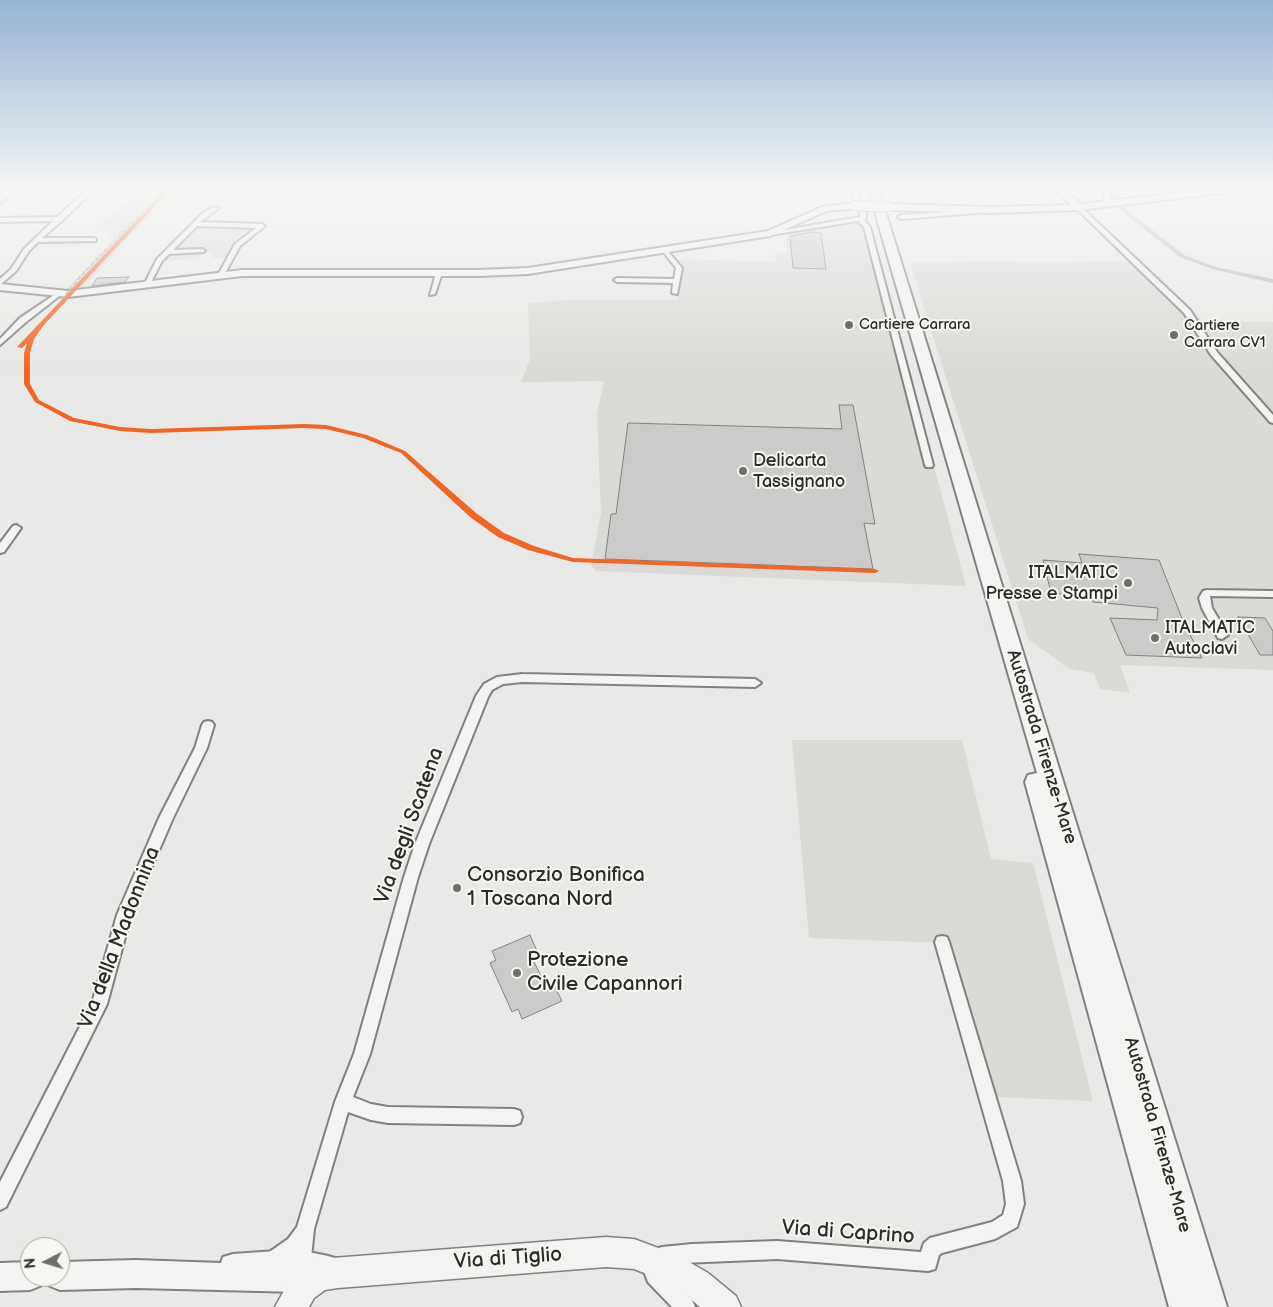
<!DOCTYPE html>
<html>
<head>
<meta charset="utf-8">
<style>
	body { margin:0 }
	#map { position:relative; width:1273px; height:1307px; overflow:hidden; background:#e9e9e7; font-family:"Balsamiq Sans",sans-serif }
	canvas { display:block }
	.north { position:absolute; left:20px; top:1237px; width:50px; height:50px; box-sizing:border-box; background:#f6f6f2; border:1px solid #a5a5a2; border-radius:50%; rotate:265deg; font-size:14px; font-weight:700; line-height:20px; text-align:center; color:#2b2b2b }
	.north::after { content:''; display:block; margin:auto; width:18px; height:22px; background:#6e6e6d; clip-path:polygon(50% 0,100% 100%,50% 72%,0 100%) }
</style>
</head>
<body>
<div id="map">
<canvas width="1273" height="1307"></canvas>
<div class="north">N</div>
</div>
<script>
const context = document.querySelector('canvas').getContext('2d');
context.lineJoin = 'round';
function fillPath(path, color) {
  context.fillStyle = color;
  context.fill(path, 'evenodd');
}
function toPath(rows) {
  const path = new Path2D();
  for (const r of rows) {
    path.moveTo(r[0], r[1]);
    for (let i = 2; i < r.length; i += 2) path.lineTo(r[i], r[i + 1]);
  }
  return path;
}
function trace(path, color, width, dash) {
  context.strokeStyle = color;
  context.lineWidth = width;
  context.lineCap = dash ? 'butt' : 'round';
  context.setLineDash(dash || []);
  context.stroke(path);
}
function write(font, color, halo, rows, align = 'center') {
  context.font = font + ' "Balsamiq Sans",sans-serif';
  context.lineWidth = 4;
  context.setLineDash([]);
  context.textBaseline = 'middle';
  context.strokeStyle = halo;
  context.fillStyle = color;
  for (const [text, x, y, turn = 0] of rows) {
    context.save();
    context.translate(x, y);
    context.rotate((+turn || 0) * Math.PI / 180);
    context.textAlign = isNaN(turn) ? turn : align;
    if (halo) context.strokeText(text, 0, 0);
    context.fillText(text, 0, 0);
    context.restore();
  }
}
fillPath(toPath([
	[153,188,176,188,80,291,64,292,114,238,108,237,113,231,94,231,114,211],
	[868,219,966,586,596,571,591,565,601,513,597,414,604,381,521,382,530,359,528,303,567,300,678,300,682,265,677,259,776,262,775,253,787,253,787,231],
	[1017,261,1020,263,1139,261,1203,321,1273,322,1273,670,1120,665,1130,693,1100,689,1094,673,1070,669,1028,639,910,263],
	[792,740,962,740,991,859,1033,863,1093,1101,995,1097,947,943,809,938]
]), '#dadad7');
fillPath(toPath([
	[202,224,260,226,235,246,229,257,211,258,214,252,203,252,198,259,162,261,169,253,176,251]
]), '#d8d8d5');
fillPath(toPath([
	[1114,188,1119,188,1118,199,1128,211,1184,255,1216,267,1273,279,1273,283,1212,269,1180,257,1124,213,1112,199,1114,188]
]), '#b7b7b4');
const building = toPath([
	[812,232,821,233,826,269,793,268,790,236,812,232],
	[129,277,125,282,92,286,97,278,129,277],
	[839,405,853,405,875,524,864,523,873,569,605,559,611,514,616,514,628,423,842,429,839,405],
	[1079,554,1159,560,1183,621,1202,658,1126,655,1110,618,1157,620,1158,608,1093,602,1092,596,1051,593,1043,560,1082,563,1079,554],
	[1238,617,1265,618,1273,631,1273,655,1260,655,1238,617],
	[530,935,537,951,530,954,547,988,554,985,562,1001,522,1019,518,1009,512,1012,490,963,496,960,492,951,530,935]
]);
fillPath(building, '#cbcbca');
trace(building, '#808080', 1);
const street = toPath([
	[89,188,95,188,63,220,42,238,94,238,96,239,96,241,38,242,29,251,16,271,0,285,0,279,11,269,24,249,53,221,0,222,0,218,57,217,89,188],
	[848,188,854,188,866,211,866,218,864,220,870,227,933,465,932,467,926,467,925,465,864,227,858,221,770,235,767,233,860,217,860,211,848,188],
	[1104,188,1110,188,1110,204,1107,206,1104,204,1104,188],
	[4,196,7,198,0,203,0,198,4,196],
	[1076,206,1080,206,1190,310,1217,352,1273,415,1273,423,1270,422,1211,355,1184,313,1076,208,1076,206],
	[214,207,219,208,200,222,262,224,265,226,240,246,224,275,221,277,218,275,235,244,256,228,197,226,173,250,202,249,205,251,204,252,169,254,162,261,149,286,145,286,144,285,157,259,203,213,214,207],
	[978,210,978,212,976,213,901,219,898,217,901,215,978,210],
	[665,248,682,268,677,294,672,293,673,283,617,282,614,280,617,278,674,279,676,268,662,250,665,248],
	[439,271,442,273,435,294,430,295,436,273,439,271],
	[57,293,62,294,26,322,0,345,0,339,20,318,57,293],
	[16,525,21,528,4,552,0,553,0,543,13,526,16,525],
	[1207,590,1273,591,1273,597,1210,596,1212,608,1228,635,1222,639,1218,638,1202,608,1199,598,1203,591,1207,590],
	[522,674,755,679,761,683,755,687,522,682,503,684,492,690,488,697,429,844,418,877,370,1054,353,1097,371,1104,388,1107,514,1109,520,1111,522,1117,520,1123,514,1125,388,1123,371,1120,348,1112,314,1229,310,1267,308,1274,301,1276,294,1274,292,1267,293,1259,275,1269,268,1267,266,1260,268,1253,288,1239,297,1227,335,1102,354,1054,404,877,415,844,476,696,484,684,497,677,522,674],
	[208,721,212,722,214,725,207,748,173,818,131,915,107,1004,6,1207,0,1210,0,1182,92,1003,117,915,159,818,195,748,202,725,204,722,208,721],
	[942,936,947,937,949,942,1021,1181,1024,1204,1017,1227,995,1239,942,1253,939,1255,935,1269,928,1271,777,1259,660,1264,692,1300,695,1307,672,1307,648,1282,642,1266,644,1259,651,1257,653,1258,655,1249,662,1247,692,1244,777,1241,921,1252,924,1243,930,1238,992,1222,1003,1215,1006,1204,1003,1181,935,942,937,937,942,936]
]);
const secondary = toPath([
	[1054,188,1063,188,1080,204,1223,188,1251,188,1247,190,1078,210,992,213,889,210,885,207,889,204,992,207,1071,205,1054,188],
	[855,203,859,206,858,208,827,211,770,236,528,274,479,276,242,276,68,297,0,290,0,284,68,291,242,270,479,270,528,268,768,231,822,207,855,203],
	[276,1251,309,1252,328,1256,338,1259,341,1269,338,1279,328,1282,324,1282,323,1286,313,1290,299,1292,136,1288,60,1290,50,1286,47,1277,60,1277,60,1262,136,1260,221,1263,223,1257,233,1254,276,1251],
	[30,1262,30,1277,43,1277,40,1286,30,1290,0,1291,0,1263,30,1262]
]);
const primary = toPath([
	[606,1237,634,1239,677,1255,708,1273,736,1296,741,1307,700,1307,686,1295,657,1278,634,1269,606,1267,338,1288,325,1290,314,1298,309,1307,275,1307,292,1276,308,1264,319,1259,606,1237]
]);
const highway = toPath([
	[868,188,878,188,1227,1307,1169,1307,1025,782,1028,775,1037,773,868,188]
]);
trace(street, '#808080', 4);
trace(secondary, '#808080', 4);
trace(primary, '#808080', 3);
trace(highway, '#808080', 4);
fillPath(street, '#f3f3f1');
fillPath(secondary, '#f3f3f1');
fillPath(primary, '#f3f3f1');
fillPath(highway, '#f3f3f1');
trace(toPath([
	[54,311,79,278,166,188]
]), '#aeaead', 2, [4.5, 2]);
trace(toPath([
	[40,326,31,339,27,353,27,384,37,401,72,420,120,429,151,431,304,426,326,427,365,436,403,452,438,483]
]), '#aeaead', 2.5, [5.5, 2.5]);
trace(toPath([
	[436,482,473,515,501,535,531,548,573,560,875,571]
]), '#aeaead', 3, [7, 4]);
const secondaryBridge = toPath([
	[855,206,889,207]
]);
trace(secondaryBridge, '#808080', 11, []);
trace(secondaryBridge, '#f3f3f1', 9);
fillPath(toPath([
	[167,188,172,188,43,326,34,339,30,353,30,384,39,400,74,418,120,427,151,429,304,424,326,425,367,435,405,451,476,513,504,533,534,546,573,558,875,569,879,571,875,573,573,562,528,550,498,537,470,517,401,453,363,438,326,429,304,428,151,433,120,431,70,421,35,402,24,384,24,353,27,343,22,348,17,347,167,188]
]), '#f26522');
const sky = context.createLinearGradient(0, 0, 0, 371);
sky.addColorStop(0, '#94b5d3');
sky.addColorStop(0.51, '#f5f5f4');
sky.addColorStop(1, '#f5f5f400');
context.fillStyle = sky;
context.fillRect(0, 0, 1273, 371);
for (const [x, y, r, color] of [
	[849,325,5,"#6e6e6d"],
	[1174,335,5,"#6e6e6d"],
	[743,471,5,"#6e6e6d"],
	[1128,583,5,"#6e6e6d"],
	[1155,638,5,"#6e6e6d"],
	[457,888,5,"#6e6e6d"],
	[517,973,5,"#6e6e6d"]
]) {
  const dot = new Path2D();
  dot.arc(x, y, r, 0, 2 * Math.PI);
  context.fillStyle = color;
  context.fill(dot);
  trace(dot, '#f6f6f2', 2);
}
write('15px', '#2b2b2b', '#f6f6f2', [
	["Cartiere Carrara",859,325],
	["Cartiere",1184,326],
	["Carrara CV1",1184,343]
], 'left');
write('18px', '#2b2b2b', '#f6f6f2', [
	["Delicarta",753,461],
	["Tassignano",753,482],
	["ITALMATIC",1118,573,"right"],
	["Presse e Stampi",1118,594,"right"],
	["ITALMATIC",1165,628],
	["Autoclavi",1165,649]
], 'left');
write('18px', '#2b2b2b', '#f6f6f2', [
	["Autostrada Firenze-Mare",1041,747,73],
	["Autostrada Firenze-Mare",1157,1135,74]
]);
write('21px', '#2b2b2b', '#f6f6f2', [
	["Via degli Scatena",410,826,-70],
	["Via della Madonnina",120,938,-69],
	["Via di Caprino",848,1233,4],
	["Via di Tiglio",508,1259,-4]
]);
write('21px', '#2b2b2b', '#f6f6f2', [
	["Consorzio Bonifica",467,876],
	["1 Toscana Nord",467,900],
	["Protezione",527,961],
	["Civile Capannori",527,985]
], 'left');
</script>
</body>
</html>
